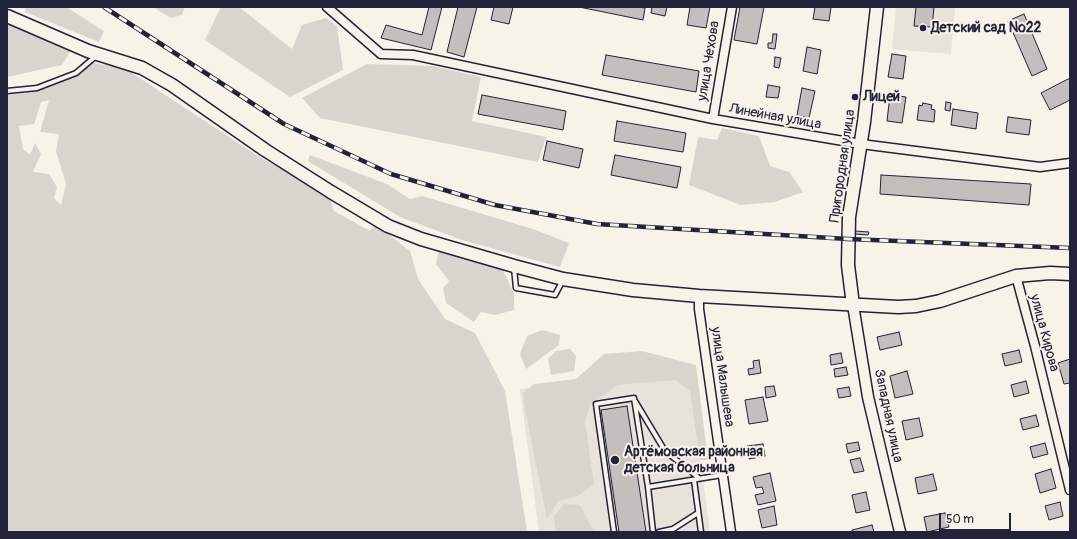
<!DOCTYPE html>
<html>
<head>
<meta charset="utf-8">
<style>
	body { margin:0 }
	#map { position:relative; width:1077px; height:539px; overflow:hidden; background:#f7f3e8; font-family:Pangolin,sans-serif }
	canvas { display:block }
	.frame { position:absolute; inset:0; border:8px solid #22223b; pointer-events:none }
	.scale { position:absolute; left:939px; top:513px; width:72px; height:18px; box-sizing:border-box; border:2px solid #22223b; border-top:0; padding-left:5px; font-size:12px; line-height:14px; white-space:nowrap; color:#22223b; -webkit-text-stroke:3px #f7f3e8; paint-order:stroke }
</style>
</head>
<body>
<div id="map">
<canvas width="1077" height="539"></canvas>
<div class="frame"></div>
<div class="scale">50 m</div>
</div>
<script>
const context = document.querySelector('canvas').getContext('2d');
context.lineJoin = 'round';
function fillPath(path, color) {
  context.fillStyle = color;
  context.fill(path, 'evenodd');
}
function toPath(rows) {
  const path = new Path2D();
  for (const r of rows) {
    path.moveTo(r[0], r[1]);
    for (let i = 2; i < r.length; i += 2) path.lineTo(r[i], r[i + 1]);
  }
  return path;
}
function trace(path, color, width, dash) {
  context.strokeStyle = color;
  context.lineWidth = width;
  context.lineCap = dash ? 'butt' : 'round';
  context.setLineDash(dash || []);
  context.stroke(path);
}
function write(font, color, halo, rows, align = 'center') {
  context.font = font + ' Pangolin,sans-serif';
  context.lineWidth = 4;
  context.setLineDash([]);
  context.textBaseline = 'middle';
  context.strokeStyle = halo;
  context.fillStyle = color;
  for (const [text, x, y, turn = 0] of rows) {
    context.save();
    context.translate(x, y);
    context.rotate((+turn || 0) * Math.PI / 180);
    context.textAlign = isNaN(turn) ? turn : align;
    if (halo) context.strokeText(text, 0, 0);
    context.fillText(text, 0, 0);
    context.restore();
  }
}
fillPath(toPath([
	[896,7,955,7,951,54,892,49],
	[688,367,710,532,539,532,520,389]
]), '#e7e3db');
fillPath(toPath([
	[26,7,66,7,104,31,99,42,25,12],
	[153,7,185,7,182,15,171,18],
	[221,7,239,7,292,49,302,25,326,18,337,26,343,70,290,97,205,40],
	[7,20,74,45,62,65,7,77],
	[89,62,126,69,261,158,328,194,334,211,370,231,375,224,410,251,418,279,445,319,475,333,505,391,527,532,7,532,7,95,26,93,70,77],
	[49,100,40,132,59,134,56,151,66,184,61,205,54,198,57,187,49,174,33,172,41,154,35,143,30,155,23,149,19,126,34,124,41,102],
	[367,64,433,66,481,77,472,121,546,137,538,162,320,118,302,98],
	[722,128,759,136,770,166,789,172,803,192,775,202,741,205,689,185,698,137,717,140],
	[310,155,387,184,410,199,422,196,533,229,569,243,560,267,462,240,400,217,308,161],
	[439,249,503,270,514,294,514,310,495,315,481,312,474,322,446,303,443,288,449,281,436,264],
	[542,330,560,335,559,345,526,369,520,354,527,336],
	[570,349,576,356,574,371,551,375,548,359,556,351],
	[642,351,696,365,708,460,700,460,690,391,676,380,617,385,590,405,585,422,594,484,578,496,558,501,547,519,524,404,523,393,534,384,576,379,604,354],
	[564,504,580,505,594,532,556,532,554,517]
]), '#d8d5cf');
const building = toPath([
	[429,7,442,7,431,50,381,38,386,25,422,35,429,7],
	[458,7,477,7,464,57,447,52,458,7],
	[494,7,513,7,509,24,491,20,494,7],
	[579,7,638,7,645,8,643,20,579,7],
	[652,7,667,7,665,16,651,13,652,7],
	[690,7,710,7,706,28,687,25,690,7],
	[740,7,764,7,757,44,734,40,740,7],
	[815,7,831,7,829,21,813,19,815,7],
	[916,7,934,7,932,27,914,26,916,7],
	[1024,14,1047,69,1032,76,1008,21,1024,14],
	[773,34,777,34,775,49,768,48,768,43,772,43,773,34],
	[807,47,821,50,817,74,803,71,807,47],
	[892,54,906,56,903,79,888,77,892,54],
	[606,55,699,71,696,92,602,75,606,55],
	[775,57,781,58,779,68,774,67,775,57],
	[1070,78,1070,100,1050,110,1041,93,1070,78],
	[768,85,780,87,778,98,766,97,768,85],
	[802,88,815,91,809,118,797,115,802,88],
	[482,95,566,111,563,130,478,114,482,95],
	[890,95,906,97,902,123,887,121,890,95],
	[946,102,951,103,950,111,945,110,946,102],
	[923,103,932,105,931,109,935,110,934,122,917,120,919,105,922,106,923,103],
	[953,109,978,113,976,129,951,125,953,109],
	[1008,117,1031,120,1029,135,1006,132,1008,117],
	[617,121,686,133,683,152,614,141,617,121],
	[547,141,583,149,579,168,543,160,547,141],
	[615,155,681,167,677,188,611,175,615,155],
	[881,175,1031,184,1029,205,880,194,881,175],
	[855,231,869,232,868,235,855,234,855,231],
	[899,332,902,345,880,350,877,337,899,332],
	[1019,350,1022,362,1005,366,1002,354,1019,350],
	[841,353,843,363,831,365,830,355,841,353],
	[1070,359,1070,383,1064,384,1058,363,1070,359],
	[759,360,761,373,749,375,748,369,754,368,753,361,759,360],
	[846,367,848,375,835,377,834,369,846,367],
	[907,371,913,394,895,398,890,376,907,371],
	[1026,381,1029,393,1014,397,1011,385,1026,381],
	[774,386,776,396,766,398,765,387,774,386],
	[849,387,851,396,839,398,837,389,849,387],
	[763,397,768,421,749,424,745,400,763,397],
	[627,406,646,532,619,532,601,410,627,406],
	[1036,415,1039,426,1023,430,1020,419,1036,415],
	[919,418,923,436,906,440,902,421,919,418],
	[858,442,860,450,848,453,846,444,858,442],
	[1045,443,1048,454,1033,458,1030,447,1045,443],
	[763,444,765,456,749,459,747,446,763,444],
	[860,458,864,471,854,473,850,460,860,458],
	[1051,469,1056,488,1040,493,1035,474,1051,469],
	[770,473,776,501,758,505,755,495,764,493,762,487,756,488,753,477,770,473],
	[933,474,937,490,918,494,915,478,933,474],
	[866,492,870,510,856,513,852,495,866,492],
	[1060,502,1063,516,1049,520,1045,506,1060,502],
	[774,506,777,525,762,528,758,510,774,506],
	[945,513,949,527,927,532,924,517,945,513],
	[872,525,874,532,852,532,852,530,872,525]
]);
fillPath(building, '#c2bfbd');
trace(building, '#22223b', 1);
const service = toPath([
	[7,91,37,88,76,73,96,56],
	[514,268,516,288,555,295,563,280],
	[635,401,665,451,699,478],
	[694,480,701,532],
	[614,532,596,404,634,398,648,487],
	[653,532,648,487,722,475],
	[659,532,673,529,698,513]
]);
const minor = toPath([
	[327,7,381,54,413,55,713,119,861,144,1040,167,1070,163],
	[713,119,732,7],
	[1016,276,1035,346,1070,490],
	[699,296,699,309,731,532]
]);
const tertiary = toPath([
	[853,305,868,397,900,532]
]);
const secondary = toPath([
	[7,16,88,51,142,68,172,85,265,150,331,192,388,226,421,239,514,266,563,279,633,290,699,296,898,307,916,306,940,301,1016,276,1050,273,1070,274],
	[853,305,848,265,849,217,864,122,877,7]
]);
trace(service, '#22223b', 7);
trace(minor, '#22223b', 11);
trace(tertiary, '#22223b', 13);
trace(secondary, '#22223b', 15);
trace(service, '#f7f3e8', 4);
trace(minor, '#f7f3e8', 8);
trace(tertiary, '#f7f3e8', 10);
trace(secondary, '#f7f3e8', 12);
const rail = toPath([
	[104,7,284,124,391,174,495,205,597,224,848,239,1070,248]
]);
trace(rail, '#22223b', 4.5);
trace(rail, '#f7f3e8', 3, [9]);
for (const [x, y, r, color] of [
	[923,28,4,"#22223b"],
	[855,97,4,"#22223b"],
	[615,460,5,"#22223b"]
]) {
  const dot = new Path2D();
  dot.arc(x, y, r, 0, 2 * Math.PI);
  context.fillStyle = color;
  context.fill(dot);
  trace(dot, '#f7f3e8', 1.5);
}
write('bold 14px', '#22223b', '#f7f3e8', [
	["Детский сад №22",931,28],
	["Лицей",863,97],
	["Артёмовская районная",624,452],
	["детская больница",624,468]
], 'left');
write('14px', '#22223b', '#f7f3e8', [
	["улица Чехова",709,61,-81],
	["Линейная улица",775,117,10],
	["Пригородная улица",843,166,-82],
	["улица Кирова",1044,333,75],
	["улица Малышева",722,377,82],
	["Западная улица",888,416,78]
]);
</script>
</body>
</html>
